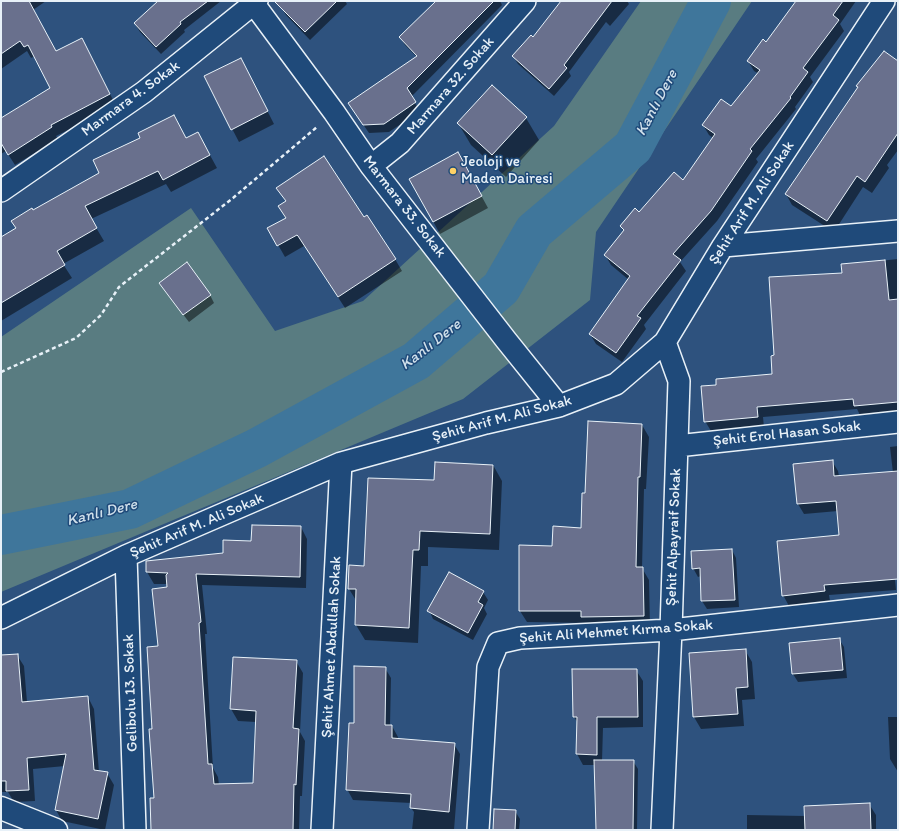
<!DOCTYPE html>
<html>
<head>
<meta charset="utf-8">
<style>
	body { margin:0 }
	#map { position:relative; width:899px; height:831px; overflow:hidden; background:#2e527e; font-family:Itim,sans-serif }
	canvas { display:block }
	.frame { position:absolute; inset:0; border:2px solid #e8f1f8; pointer-events:none }
</style>
</head>
<body>
<div id="map">
<canvas width="899" height="831"></canvas>
<div class="frame"></div>
</div>
<script>
const context = document.querySelector('canvas').getContext('2d');
context.lineJoin = 'round';
function fillPath(path, color) {
  context.fillStyle = color;
  context.fill(path, 'evenodd');
}
function toPath(rows) {
  const path = new Path2D();
  for (const r of rows) {
    path.moveTo(r[0], r[1]);
    for (let i = 2; i < r.length; i += 2) path.lineTo(r[i], r[i + 1]);
  }
  return path;
}
function trace(path, color, width, dash) {
  context.strokeStyle = color;
  context.lineWidth = width;
  context.lineCap = dash ? 'butt' : 'round';
  context.setLineDash(dash || []);
  context.stroke(path);
}
function write(font, color, halo, rows, align = 'center') {
  context.font = font + ' Itim,sans-serif';
  context.lineWidth = 3;
  context.setLineDash([]);
  context.textBaseline = 'middle';
  context.strokeStyle = halo;
  context.fillStyle = color;
  for (const [text, x, y, turn = 0] of rows) {
    context.save();
    context.translate(x, y);
    context.rotate((+turn || 0) * Math.PI / 180);
    context.textAlign = isNaN(turn) ? turn : align;
    if (halo) context.strokeText(text, 0, 0);
    context.fillText(text, 0, 0);
    context.restore();
  }
}
fillPath(toPath([
	[641,1,752,1,596,232,590,300,463,399,1,592,1,337,191,208,275,331,363,301,554,126]
]), '#597c81');
fillPath(toPath([
	[1,1,46,1,33,10,56,52,88,50,116,106,56,136,58,139,15,165,6,151,1,154,1,120,51,88,35,56,31,58,27,51,1,69],
	[159,1,221,1,184,30,185,32,161,54,140,32,135,24],
	[287,1,345,1,347,4,310,40,286,15,281,7],
	[437,1,500,1,502,5,411,97,420,111,389,132,369,133,354,111,417,57,405,45,400,37],
	[562,1,627,1,629,4,610,26,606,22,569,72,571,76,554,96,518,64,513,56,533,39],
	[798,1,856,1,840,24,844,31,810,77,813,82,795,107,796,109,756,159,758,162,717,221,680,262,686,271,644,325,646,329,622,362,596,344,590,334,629,280,611,265,605,255,624,232,621,227,683,181,713,138,709,135,703,125,731,108,759,74,754,71,748,61,766,43],
	[898,62,898,150,887,165,889,168,872,193,863,187,834,232,792,205,786,194],
	[247,71,274,124,239,142,205,77],
	[526,118,539,140,506,177,471,145,458,123],
	[186,139,205,146,217,168,171,192,166,184,91,219,104,241,63,264,72,278,1,321,1,238,17,229,33,212],
	[465,166,488,208,440,234,410,179],
	[278,188,364,218,395,259,402,271,345,308,306,248,304,246,285,257,269,229,286,219,279,206,286,202],
	[898,259,898,412,860,415,857,409,763,417,764,427,711,431,705,421,717,386,774,375,775,356,843,274,842,265],
	[165,291,210,295,214,303,189,322],
	[642,425,649,437,646,489,644,489,642,568,649,580,650,627,589,629,585,623,527,622,520,611,553,547,582,529,586,494],
	[898,446,898,559,893,559,896,590,829,595,830,601,789,606,783,595,840,536,838,511,804,514,798,504,832,461,838,471,839,476,893,473,890,447],
	[493,465,502,481,499,550,428,547,428,566,421,566,418,643,365,640,356,625,357,602,349,589,365,567],
	[301,527,307,539,306,588,202,585,207,634,205,634,213,768,218,777,219,785,254,784,256,722,238,721,231,709,234,658,296,661,303,673,300,732,305,741,302,796,300,796,299,830,152,830,155,798,153,730,159,647,169,588,168,584,154,584,147,572,147,562,224,554,252,542],
	[732,550,736,558,739,607,707,609,702,601,701,576,698,577,693,568],
	[483,592,488,600,484,608,487,614,473,640,433,619,429,610],
	[839,639,844,647,847,678,798,682,793,674,790,644],
	[745,650,752,662,755,699,742,700,744,726,701,729,694,717,690,654],
	[17,655,24,666,27,702,88,697,94,709,99,772,107,773,114,785,105,830,62,821,56,810,65,766,33,769,35,801,14,802,8,792,1,792,1,656],
	[385,668,391,678,390,726,392,726,398,737,398,739,454,744,460,754,454,830,412,830,414,812,411,808,411,803,353,800,347,789,355,724],
	[574,670,636,670,643,681,643,727,603,728,602,761,633,761,638,769,637,830,597,830,595,765,583,765,577,754,578,723,574,717],
	[888,717,898,717,898,772,890,759],
	[869,804,876,815,876,830,747,830,747,815,806,816],
	[515,811,520,819,519,830,494,830]
]), '#0007');
trace(toPath([
	[1,535,130,509,257,448,416,361,501,288,534,231,633,147,711,1]
]), '#3f769b', 40);
const building = toPath([
	[1,1,29,1,56,51,82,38,110,94,51,125,52,127,8,155,1,143,1,118,50,88,28,45,24,47,20,41,1,54,1,1],
	[158,1,208,1,180,22,181,24,156,47,134,23,158,1],
	[274,1,337,1,305,32,274,1],
	[436,1,494,1,407,88,416,102,384,124,363,125,348,103,417,56,399,37,436,1],
	[561,1,612,1,564,65,567,68,549,89,512,56,531,35,533,37,561,1],
	[796,1,843,1,833,15,839,20,803,68,808,72,790,97,791,98,750,149,752,151,711,211,673,254,681,260,637,316,641,318,616,353,589,334,630,276,604,255,624,230,620,226,635,208,639,212,674,172,683,180,715,134,702,125,721,99,731,106,760,70,747,61,763,39,766,42,796,1],
	[884,51,898,61,898,133,865,182,857,176,827,221,785,194,858,87,856,86,884,51],
	[241,58,268,111,231,130,204,76,241,58],
	[492,85,527,117,492,155,457,123,492,85],
	[174,115,186,138,198,132,210,155,163,180,158,171,85,206,97,228,57,251,65,265,1,303,1,237,16,228,11,221,32,208,33,210,99,173,93,160,140,138,138,133,174,115],
	[458,152,482,196,433,222,409,179,458,152],
	[324,156,364,217,367,215,396,259,338,297,298,236,297,235,277,246,267,228,286,218,278,206,286,201,276,188,324,156],
	[885,260,889,300,898,299,898,402,854,406,853,399,757,407,758,417,704,422,701,386,716,385,716,379,772,374,771,356,774,355,769,277,842,273,841,264,885,260],
	[187,262,211,295,183,315,159,283,187,262],
	[588,421,642,424,640,477,638,477,636,567,643,567,644,616,581,617,581,611,519,611,519,545,552,546,553,526,581,528,582,493,585,493,588,421],
	[833,460,834,476,898,471,898,579,824,585,825,591,782,596,777,541,839,535,836,501,797,504,793,464,833,460],
	[435,462,493,465,490,534,420,531,419,550,413,550,409,628,355,625,356,589,348,589,349,565,364,566,368,478,434,480,435,462],
	[252,525,301,526,300,577,196,574,201,622,199,623,208,764,212,764,214,784,253,783,256,711,230,709,233,657,297,660,293,728,299,729,296,785,294,784,293,830,151,830,150,798,154,798,149,729,152,729,147,647,158,646,152,589,167,587,166,575,168,573,146,572,146,561,223,553,223,540,251,541,252,525],
	[732,549,735,600,701,601,700,568,692,569,691,551,732,549],
	[449,572,484,591,478,602,483,605,468,633,427,611,449,572],
	[840,638,843,670,792,674,789,643,840,638],
	[746,649,748,687,736,688,738,714,693,717,689,653,746,649],
	[18,654,22,702,88,696,94,770,108,772,98,819,55,810,66,754,27,758,29,790,6,791,6,781,1,781,1,655,18,654],
	[354,666,386,667,385,725,392,725,392,738,455,743,449,812,410,808,411,794,346,790,349,723,354,723,354,666],
	[572,669,637,669,638,717,597,717,597,755,576,754,577,717,573,717,572,669],
	[594,760,634,760,633,830,596,830,594,760],
	[870,803,871,830,805,830,804,806,870,803],
	[494,809,516,810,515,830,493,830,494,809]
]);
fillPath(building, '#69708d');
trace(building, '#e8f1f8', 1);
const street = toPath([
	[254,4,334,112,371,166,506,340,559,406],
	[371,166,400,143,525,1],
	[1,191,144,92,257,1],
	[723,246,898,231],
	[677,446,898,422],
	[126,556,135,830],
	[1,618,126,556,341,463,486,423,559,406,616,384,665,342,723,246,884,1],
	[322,830,341,463],
	[478,830,488,667,498,643,520,638,671,630,898,605],
	[662,830,671,630,679,381,665,342]
]);
const secondary = toPath([
	[1,808,56,830]
]);
trace(street, '#e8f1f8', 24);
trace(secondary, '#e8f1f8', 25);
trace(toPath([
	[1,372,76,338,101,315,119,287,233,198,317,127]
]), '#e8f1f8', 2.5, [4, 3]);
trace(street, '#1f4a7a', 21);
trace(secondary, '#1f4a7a', 22);
for (const [x, y, r, color] of [
	[453,171,4,"#ffd166"]
]) {
  const dot = new Path2D();
  dot.arc(x, y, r, 0, 2 * Math.PI);
  context.fillStyle = color;
  context.fill(dot);
  trace(dot, '#1f4a7a', 1.5);
}
write('15px', '#e8f1f8', '#1f4a7a', [
	["Marmara 32. Sokak",451,86,-49],
	["Marmara 4. Sokak",131,99,-36],
	["Şehit Arif M. Ali Sokak",752,203,-57],
	["Marmara 33. Sokak",404,207,52],
	["Şehit Arif M. Ali Sokak",502,419,-15],
	["Şehit Erol Hasan Sokak",787,434,-6],
	["Şehit Arif M. Ali Sokak",197,526,-23],
	["Şehit Alpayraif Sokak",674,537,-88],
	["Şehit Ali Mehmet Kırma Sokak",616,632,-4],
	["Şehit Ahmet Abdullah Sokak",332,647,-87],
	["Gelibolu 13. Sokak",131,693,-92]
]);
write('15px', '#e8f1f8', '#1f4a7a', [
	["Jeoloji ve",461,162],
	["Maden Dairesi",461,179]
], 'left');
write('italic 16px', '#cfdfea', '#1f4a7a', [
	["Kanlı Dere",657,103,-62],
	["Kanlı Dere",431,345,-38],
	["Kanlı Dere",102,513,-14]
]);
</script>
</body>
</html>
